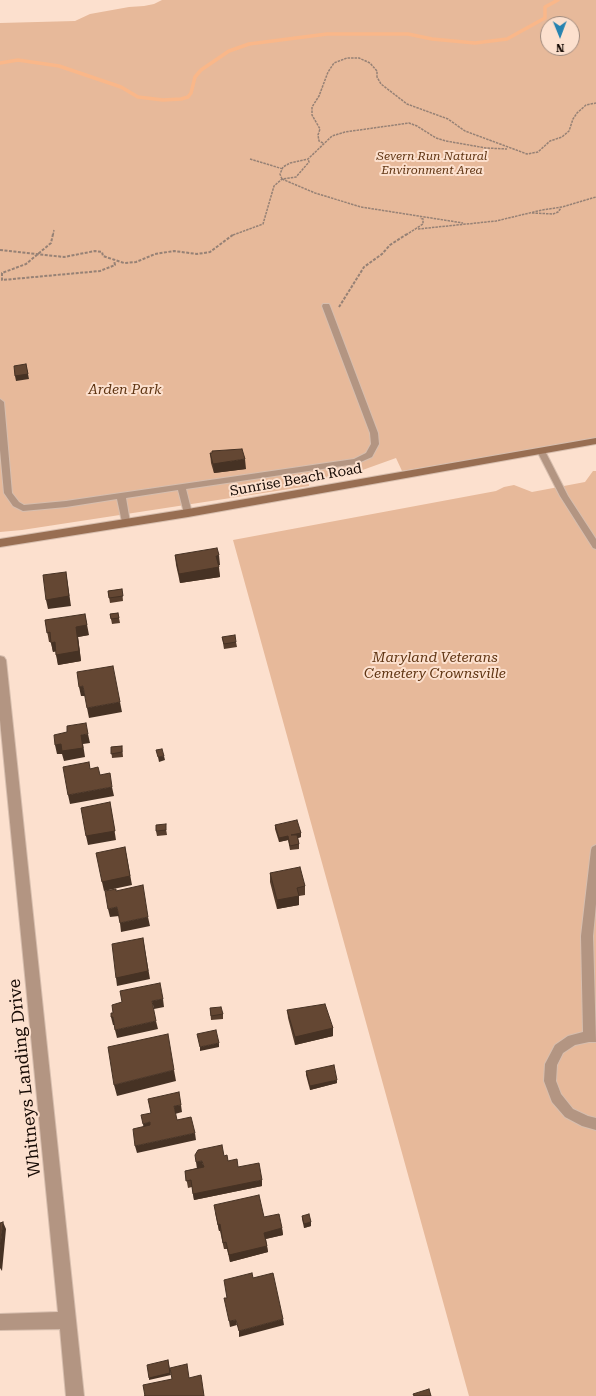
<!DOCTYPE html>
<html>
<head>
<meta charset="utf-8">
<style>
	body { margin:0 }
	#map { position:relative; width:596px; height:1396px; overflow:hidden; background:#fce0ce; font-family:"Roboto Serif",serif }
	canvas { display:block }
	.north { position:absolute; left:540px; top:16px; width:40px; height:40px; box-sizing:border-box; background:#fce0ce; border:1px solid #a08a7d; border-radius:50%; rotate:179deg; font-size:11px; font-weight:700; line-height:16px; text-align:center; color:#150903 }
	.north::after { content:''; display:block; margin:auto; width:14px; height:18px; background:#2783b0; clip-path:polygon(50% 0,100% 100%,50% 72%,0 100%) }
</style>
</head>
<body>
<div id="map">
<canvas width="596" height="1396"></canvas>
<div class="north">N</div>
</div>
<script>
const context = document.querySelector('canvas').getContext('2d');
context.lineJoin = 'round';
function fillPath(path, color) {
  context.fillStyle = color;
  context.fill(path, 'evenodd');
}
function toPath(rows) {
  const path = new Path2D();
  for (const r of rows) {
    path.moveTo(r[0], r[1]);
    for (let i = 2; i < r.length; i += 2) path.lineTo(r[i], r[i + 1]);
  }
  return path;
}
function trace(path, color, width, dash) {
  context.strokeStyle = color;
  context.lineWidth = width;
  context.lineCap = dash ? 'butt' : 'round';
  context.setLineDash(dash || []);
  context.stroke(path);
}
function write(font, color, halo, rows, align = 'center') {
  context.font = font + ' "Roboto Serif",serif';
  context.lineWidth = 4;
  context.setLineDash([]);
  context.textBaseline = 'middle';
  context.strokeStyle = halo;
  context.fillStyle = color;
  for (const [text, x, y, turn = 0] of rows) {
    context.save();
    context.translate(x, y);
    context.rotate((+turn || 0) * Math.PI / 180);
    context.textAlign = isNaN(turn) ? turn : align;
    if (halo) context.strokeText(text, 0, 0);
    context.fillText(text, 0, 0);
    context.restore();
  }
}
fillPath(toPath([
	[162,0,596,0,596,439,402,471,396,458,357,472,309,481,309,486,22,530,0,532,0,23,75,21,90,14,129,7,144,6,154,4],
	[548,24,572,24,572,48,548,48],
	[593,471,596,471,596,1396,469,1396,233,540,496,491,504,487,514,485,532,492,585,482]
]), '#e7b99a');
trace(toPath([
	[0,63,18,60,59,66,121,87,138,97,163,100,181,99,188,97,191,93,195,77,201,70,229,51,249,44,327,34,408,34,432,39,475,43,507,39,545,18,545,7,558,0]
]), '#fab789', 3.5);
const lane = toPath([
	[323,304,329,304,330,306,378,433,379,444,372,457,356,464,186,489,192,513,188,516,184,513,178,490,126,498,130,522,126,525,122,522,117,499,66,507,23,511,13,506,4,493,0,450,0,399,4,402,12,493,19,502,24,505,66,501,354,459,366,453,371,444,370,433,322,306,323,304],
	[541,448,545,451,568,496,596,539,596,549,593,548,560,496,537,451,541,448],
	[596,845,596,904,593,936,596,1042,589,1042,575,1045,563,1053,557,1065,556,1081,561,1094,573,1109,588,1116,596,1118,596,1130,582,1126,565,1117,552,1102,544,1081,545,1064,555,1045,568,1036,583,1032,581,936,591,850,592,847,596,845]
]);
const street = toPath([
	[0,656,4,657,6,660,84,1396,66,1396,60,1329,0,1330,0,1314,58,1312,0,720,0,656]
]);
const secondary = toPath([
	[596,438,596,444,188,517,0,547,0,539,188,509,596,438]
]);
trace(lane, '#d7beae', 2);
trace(street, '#d7beae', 2);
trace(secondary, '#d7beae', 2);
trace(toPath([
	[323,143,319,141,318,135,320,129,312,115,312,107,319,96,328,72,334,63,347,58,359,58,370,63,377,71,377,77,381,84,407,104,448,119,465,131,527,154,538,152,550,141,562,137,569,131,573,119,577,113,586,105,596,103],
	[250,159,283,169],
	[282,179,280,174,283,167,290,163,308,159,332,136,345,132,409,123,417,126,436,138,446,141,486,148,507,149],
	[282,179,315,193,361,207,463,223],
	[532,213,553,214,558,212,561,208],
	[418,229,496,221,542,210,562,207,596,197],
	[53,235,54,230],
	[233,235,263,224,274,186,282,179,296,177,309,162,308,159],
	[406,235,423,224,423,219,420,218]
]), '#968175', 1.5, [2.5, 1]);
trace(toPath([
	[53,234,51,243,26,264,2,273,2,280,100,271,115,265,114,260],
	[0,250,64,257,95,251,102,252,103,256,124,263,136,262,155,254,174,251,197,254,210,252,234,234],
	[339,307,364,267,382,254,390,245,407,234]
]), '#968175', 2, [3, 1.5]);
fillPath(lane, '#b39582');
fillPath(street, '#b39582');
fillPath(secondary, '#986e52');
fillPath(toPath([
	[210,453,212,453,246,469,214,473,211,463],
	[175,555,220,565,218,565,220,577,180,583,176,565],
	[122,589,123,601,110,603,108,591],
	[118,613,120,623,112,624,110,614],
	[45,620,89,635,78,637,81,661,58,665,56,651,53,652,51,642,49,642],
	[222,637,236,642,237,647,224,649],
	[122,746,123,757,112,758,111,747],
	[275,825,301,833,301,837,298,838,299,844,299,849,290,850,288,840,279,842,275,829],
	[166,829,167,835,157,836,156,831],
	[270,873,305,886,305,895,299,896,299,905,277,909,270,882],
	[210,1008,223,1014,223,1019,211,1020],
	[287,1010,333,1028,333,1036,295,1045,288,1018],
	[306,1071,337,1083,310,1090,306,1075],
	[224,1156,228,1161,238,1167,262,1186,194,1200,192,1187,188,1188,185,1171,197,1168],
	[215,1212,264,1217,282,1228,283,1235,266,1239,267,1246,268,1252,230,1262,227,1249,224,1249,220,1231,219,1231],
	[302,1216,311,1222,311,1226,304,1228,302,1219]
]), '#563d2c');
fillPath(toPath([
	[26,364,29,379,16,381,15,376],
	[245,459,246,469,214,473,213,464],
	[219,555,220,565,216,566,216,556],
	[219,567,220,577,180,583,179,574],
	[66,572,71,606,48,609,46,600],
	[85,614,89,635,78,637,81,661,58,665,56,655],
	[55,642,57,651,53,652,51,643],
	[83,686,85,696,81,696,79,687],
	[120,702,122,712,89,718,87,708],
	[88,734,90,743,83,744,85,757,64,761,62,754,57,754,55,745,81,735],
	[164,756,165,760,159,762,158,757],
	[112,787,114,796,70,804,68,795],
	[110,802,116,840,88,845,86,836],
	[301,833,301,837,291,840,291,835],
	[288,836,288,840,279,842,279,838],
	[125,847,132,885,104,891,102,882],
	[299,896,299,905,277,909,277,900],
	[117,907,119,916,110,917,108,909],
	[148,917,150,926,121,932,120,923],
	[143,938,150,979,117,986,116,978],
	[163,999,164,1007,154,1009,152,1001],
	[111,1017,113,1017,115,1025,113,1025],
	[156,1021,158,1029,117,1038,115,1030],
	[333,1028,333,1036,295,1045,295,1037],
	[219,1043,219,1047,200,1051,200,1047],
	[174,1070,176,1081,117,1096,114,1085],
	[337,1080,337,1083,310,1090,310,1086],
	[181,1105,182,1112,175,1114,174,1106],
	[150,1122,152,1130,144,1131,143,1124],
	[195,1133,196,1140,137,1153,135,1146],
	[202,1161,204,1168,197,1169,196,1162],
	[262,1180,262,1186,194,1200,193,1194],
	[3,1222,6,1229,2,1271,0,1268,0,1248],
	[311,1222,311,1226,304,1228,304,1224],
	[220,1224,220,1231,219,1231,218,1225],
	[282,1228,283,1235,265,1239,264,1233],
	[267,1246,268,1252,230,1262,229,1255],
	[283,1319,284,1325,239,1337,239,1331],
	[236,1320,237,1325,230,1327,229,1321],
	[168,1360,171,1375,149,1380,149,1378]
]), '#463224');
const building = toPath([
	[26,364,28,374,15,376,14,366,26,364],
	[242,449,245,459,213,464,210,453,212,453,212,451,242,449],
	[217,548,219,555,216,556,219,567,179,574,175,555,217,548],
	[66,572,69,596,46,600,43,575,66,572],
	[122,589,123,596,109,598,108,591,122,589],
	[118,613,119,618,111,619,110,614,118,613],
	[85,614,87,625,76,627,79,651,56,655,55,642,51,643,50,632,47,633,45,620,85,614],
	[235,635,236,642,224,644,222,637,235,635],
	[113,666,120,702,87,708,83,686,79,687,77,672,113,666],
	[86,723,88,734,81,735,83,748,62,751,61,744,55,745,54,735,67,732,67,726,86,723],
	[122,746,122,752,111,754,111,747,122,746],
	[162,749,164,756,158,757,156,750,162,749],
	[89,762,90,769,98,767,100,775,110,773,112,787,68,795,63,767,89,762],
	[110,802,115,831,86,836,81,808,110,802],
	[297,820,301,833,291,835,297,835,299,844,290,846,288,836,279,838,275,825,297,820],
	[166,824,166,830,156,831,156,825,166,824],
	[125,847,130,876,102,882,96,853,125,847],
	[300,867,305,886,297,888,299,896,277,900,270,873,300,867],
	[143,885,148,917,120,923,117,907,108,909,105,891,116,889,116,891,143,885],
	[143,938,148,971,116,978,112,944,143,938],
	[160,983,163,999,152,1001,156,1021,115,1030,113,1017,111,1017,111,1013,113,1013,112,1005,122,1002,120,991,160,983],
	[325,1004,333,1028,295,1037,287,1010,325,1004],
	[221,1007,223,1014,211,1016,210,1008,221,1007],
	[216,1030,219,1043,200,1047,197,1034,216,1030],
	[168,1034,174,1070,114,1085,108,1047,168,1034],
	[334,1065,337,1080,310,1086,306,1071,334,1065],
	[179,1092,181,1105,174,1106,177,1120,191,1117,195,1133,135,1146,133,1129,150,1125,150,1122,143,1124,141,1115,151,1113,148,1099,179,1092],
	[222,1145,224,1156,227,1155,228,1161,237,1159,238,1167,259,1163,262,1180,193,1194,191,1180,186,1181,185,1171,204,1167,202,1161,196,1162,195,1155,198,1150,222,1145],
	[259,1195,264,1217,279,1214,282,1228,264,1233,267,1246,229,1255,226,1242,223,1243,220,1224,218,1225,214,1205,259,1195],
	[309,1214,311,1222,304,1224,302,1216,309,1214],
	[3,1222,0,1248,0,1223,3,1222],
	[252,1273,253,1278,273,1273,283,1319,239,1331,236,1320,229,1321,224,1298,227,1298,224,1280,252,1273],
	[168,1360,170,1373,149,1378,147,1365,168,1360],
	[187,1364,189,1378,201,1375,204,1396,144,1396,145,1396,143,1385,172,1379,170,1368,187,1364],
	[429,1389,431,1396,414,1396,413,1394,429,1389]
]);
fillPath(building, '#644733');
trace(building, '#463224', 1);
write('italic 12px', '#5f3412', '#fce0ce', [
	["Severn Run Natural",432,156],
	["Environment Area",432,170]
]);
write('italic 14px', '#5f3412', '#fce0ce', [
	["Arden Park",125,390],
	["Maryland Veterans",435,658],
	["Cemetery Crownsville",435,674]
]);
write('14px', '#150903', '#fce0ce', [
	["Sunrise Beach Road",296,480,-10]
]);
write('17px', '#150903', '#fce0ce', [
	["Whitneys Landing Drive",25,1078,-96]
]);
</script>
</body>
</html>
